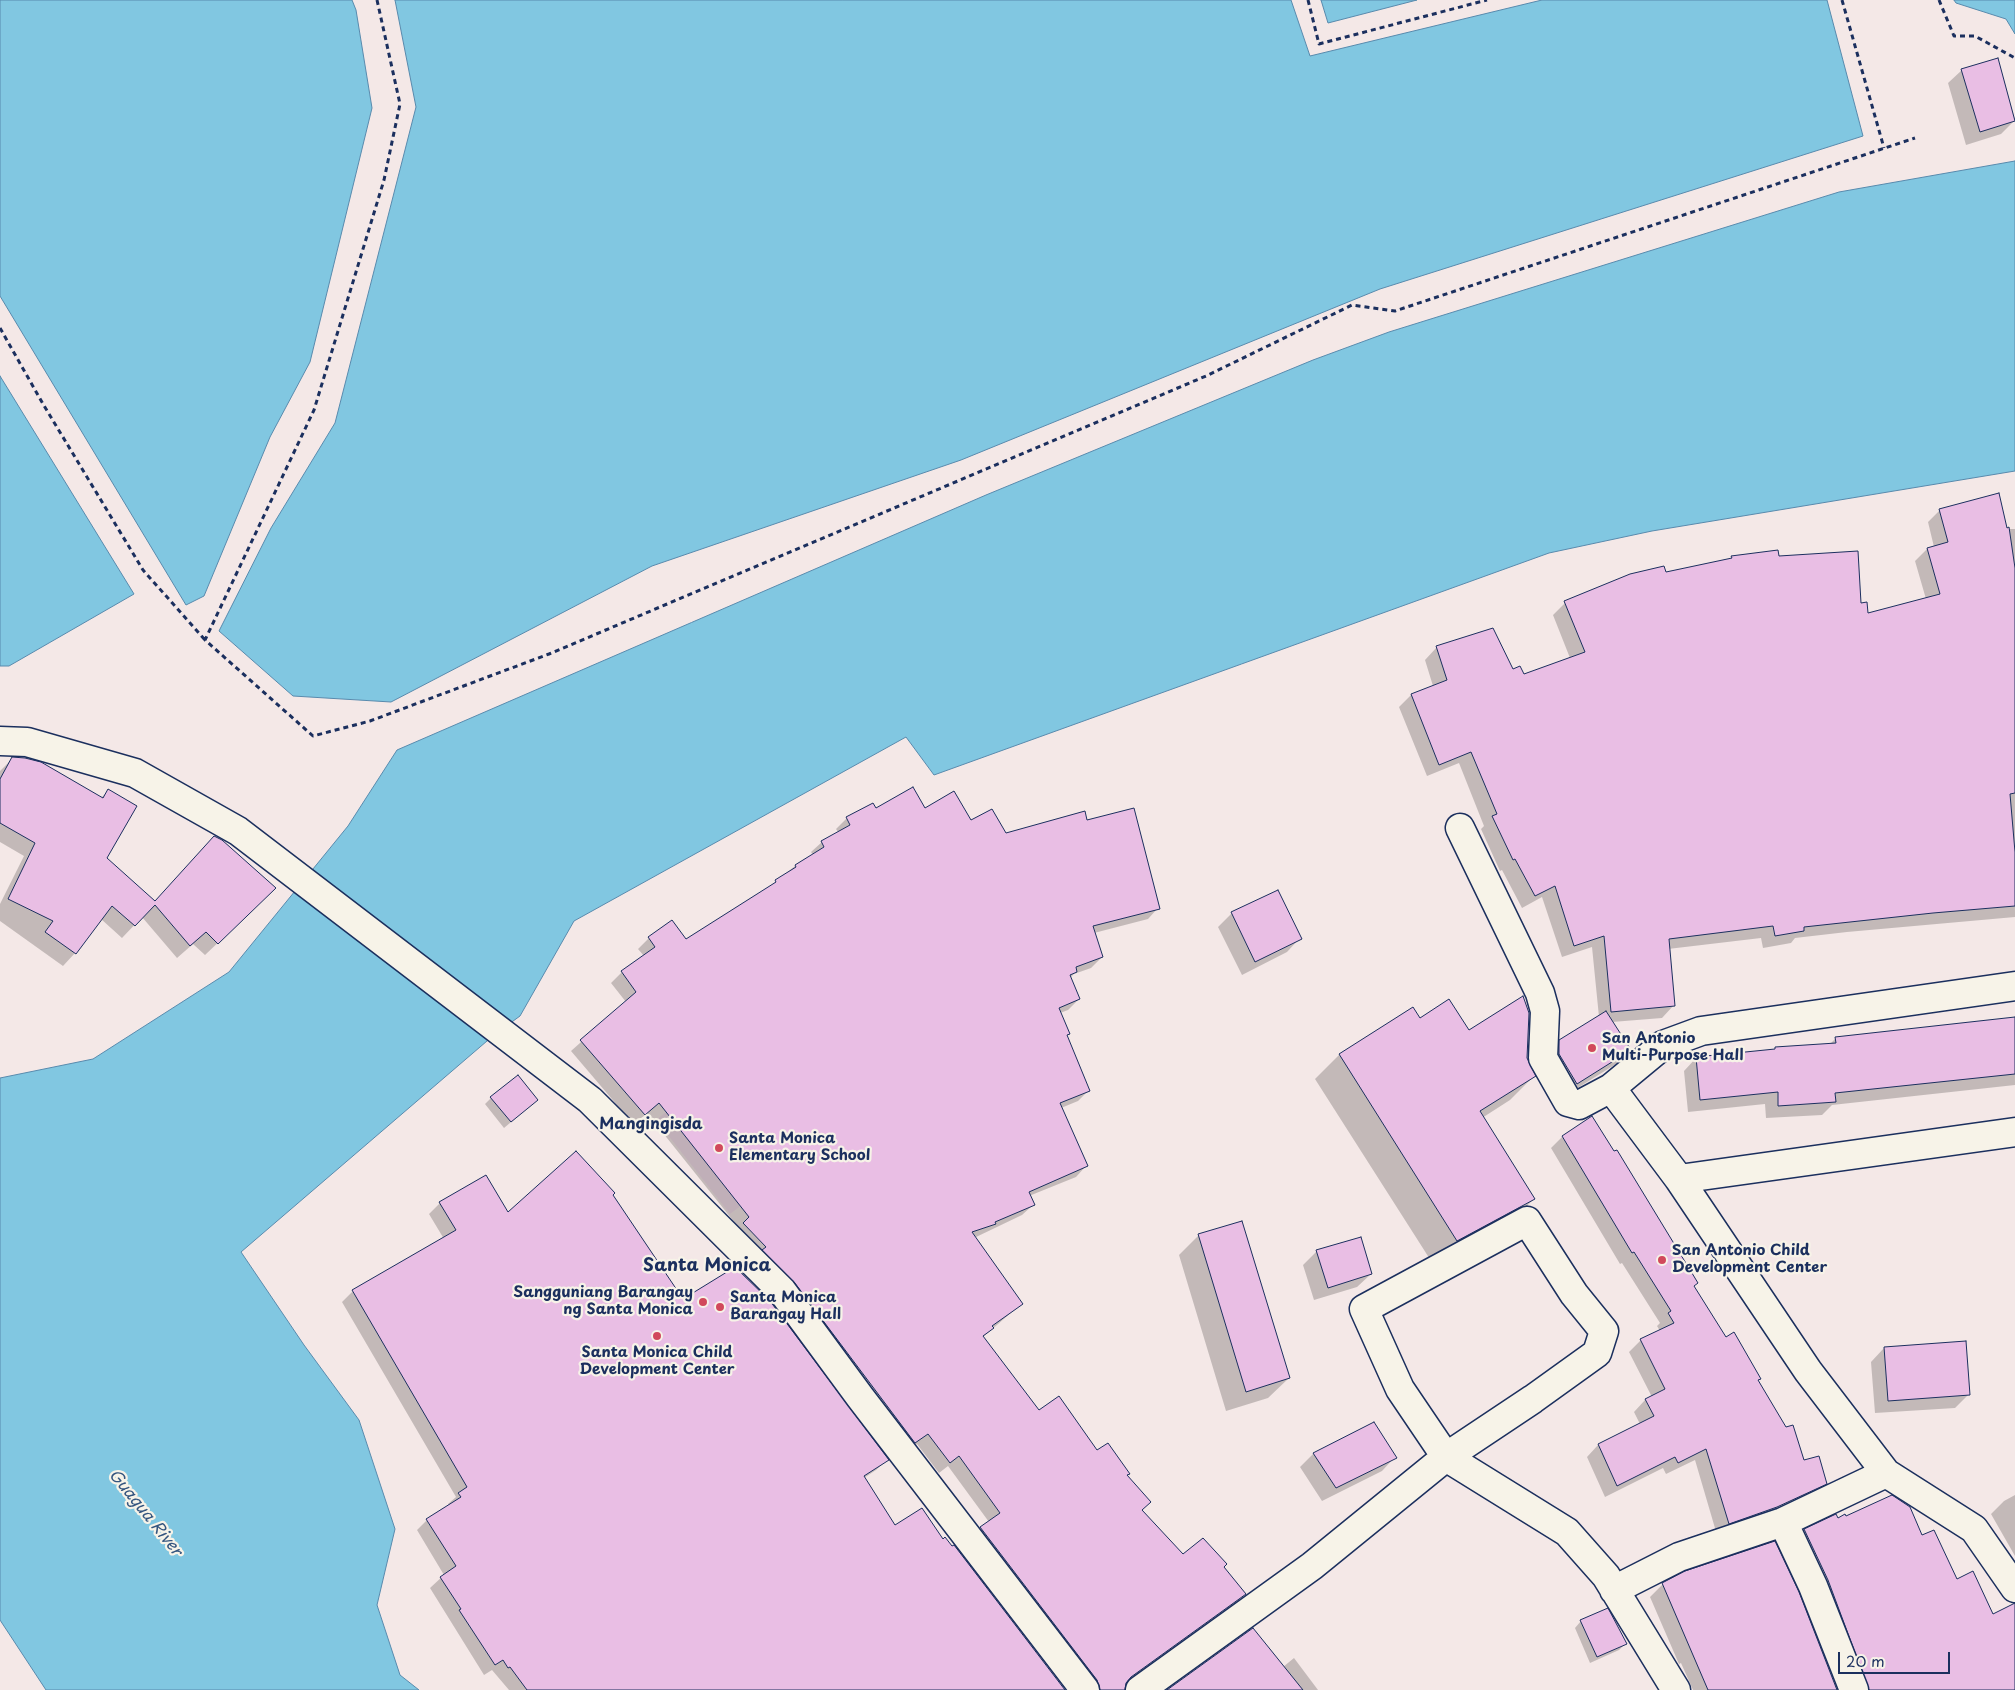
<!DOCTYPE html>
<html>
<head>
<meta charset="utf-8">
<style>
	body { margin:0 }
	#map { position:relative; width:2015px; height:1690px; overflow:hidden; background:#f4e8e7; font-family:"Playpen Sans",sans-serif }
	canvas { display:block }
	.scale { position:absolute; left:1838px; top:1652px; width:112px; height:22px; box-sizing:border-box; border:2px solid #1b2f5e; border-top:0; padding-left:6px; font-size:15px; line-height:18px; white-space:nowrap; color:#1b2f5e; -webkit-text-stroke:4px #f7f3e8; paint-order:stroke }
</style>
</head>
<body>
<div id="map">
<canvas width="2015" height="1690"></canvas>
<div class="scale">20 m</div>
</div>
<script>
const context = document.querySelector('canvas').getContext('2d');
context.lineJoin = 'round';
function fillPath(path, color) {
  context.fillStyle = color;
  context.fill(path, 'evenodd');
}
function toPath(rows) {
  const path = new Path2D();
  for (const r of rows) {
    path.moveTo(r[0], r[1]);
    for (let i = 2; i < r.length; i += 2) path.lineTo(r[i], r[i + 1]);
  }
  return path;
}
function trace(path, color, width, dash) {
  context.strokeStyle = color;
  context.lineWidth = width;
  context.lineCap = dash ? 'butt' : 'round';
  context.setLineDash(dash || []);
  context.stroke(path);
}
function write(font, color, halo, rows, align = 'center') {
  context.font = font + ' "Playpen Sans",sans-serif';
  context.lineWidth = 4.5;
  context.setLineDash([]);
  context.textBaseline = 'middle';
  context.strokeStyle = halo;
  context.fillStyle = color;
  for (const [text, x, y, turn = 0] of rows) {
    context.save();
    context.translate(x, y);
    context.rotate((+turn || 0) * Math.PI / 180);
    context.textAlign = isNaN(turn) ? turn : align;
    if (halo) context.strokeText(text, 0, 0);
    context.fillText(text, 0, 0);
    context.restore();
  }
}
fillPath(toPath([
	[706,1079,781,1176,730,1214,656,1120]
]), '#f1dbe6');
const water = toPath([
	[0,0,352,0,356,10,372,108,310,362,270,437,204,596,186,605,0,296,0,0],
	[395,0,1291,0,1310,56,1542,0,1827,0,1863,136,1380,289,961,460,652,566,391,702,293,696,219,631,271,528,335,423,416,107,395,0],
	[1321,0,1417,0,1328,23,1321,0],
	[1954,0,2015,0,2015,34,2006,19,1956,3,1954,0],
	[2015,161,2015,471,1652,531,1549,553,934,775,906,737,574,921,520,1016,494,1035,241,1252,304,1345,359,1420,395,1529,377,1605,400,1675,419,1690,46,1690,0,1620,0,1078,93,1059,229,972,348,826,397,750,986,495,1313,360,1389,332,1839,192,2015,161],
	[0,376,134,594,9,666,0,666,0,376]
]);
fillPath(water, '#81c7e1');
trace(water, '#588aad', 1);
fillPath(toPath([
	[1997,59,2015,120,2001,134,1966,145,1948,83,1962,70],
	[1940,510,2007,529,2015,529,2015,917,1847,932,1795,938,1791,943,1763,948,1761,938,1668,949,1674,1005,1662,1018,1612,1022,1630,1050,1616,1064,1563,1097,1546,1055,1560,1041,1599,1017,1592,947,1562,957,1542,897,1522,908,1502,870,1500,871,1481,829,1484,826,1459,763,1427,776,1399,707,1411,695,1433,686,1425,660,1437,647,1524,676,1570,658,1553,615,1565,603,1665,574,1730,560,1732,558,1777,557,1860,604,1867,615,1926,599,1915,561,1927,549,1934,547,1928,522],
	[13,758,101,798,108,791,105,859,154,902,262,901,205,955,193,944,177,958,142,917,122,938,101,919,75,953,63,966,0,921,0,904,24,856,0,842,0,771],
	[876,810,924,810,971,822,1005,834,1087,821,1158,908,1148,919,1094,933,1102,957,1091,968,1074,974,1070,978,1079,999,1068,1010,1060,1013,1069,1034,1066,1036,1088,1091,1078,1101,1061,1108,1086,1166,1076,1177,1029,1196,1033,1205,1022,1215,974,1238,1021,1304,982,1338,1039,1412,1097,1452,1126,1476,1141,1510,1183,1556,1222,1567,1244,1594,1234,1605,1125,1683,1123,1690,1086,1690,970,1539,989,1522,948,1466,939,1473,917,1444,904,1453,733,1234,739,1228,647,1113,634,1125,571,1051,626,1002,611,983,622,972,644,956,638,949,649,938,686,941,768,888,795,866,813,855,811,852,822,842,839,833,836,829,847,818],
	[1277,891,1300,938,1287,952,1242,975,1218,927,1231,914],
	[1413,1009,1420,1019,1469,1032,1526,1058,1534,1076,1510,1100,1482,1118,1534,1199,1510,1222,1433,1264,1315,1079,1339,1055],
	[2015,1019,2015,1085,1832,1105,1822,1115,1766,1118,1765,1104,1688,1112,1684,1071,1696,1058,1829,1045,1836,1038],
	[491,1098,537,1100,504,1128,485,1104],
	[1562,1137,1693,1287,1726,1339,1757,1381,1803,1462,1826,1483,1814,1495,1717,1535,1695,1460,1666,1474,1663,1468,1605,1497,1587,1457,1598,1445,1640,1424,1634,1412,1645,1400,1652,1397,1629,1352,1641,1340,1660,1331,1657,1326,1660,1323,1622,1263,1620,1264,1551,1148],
	[612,1195,683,1301,887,1460,876,1470,864,1478,895,1527,942,1541,1064,1690,509,1690,492,1670,484,1675,430,1588,444,1575,417,1530,427,1520,449,1506,448,1504,456,1497,342,1302,353,1291,444,1239,429,1214,440,1203,508,1214],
	[1199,1235,1289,1378,1268,1398,1226,1411,1179,1255],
	[1317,1251,1371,1274,1357,1287,1314,1300,1303,1265],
	[1884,1348,1969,1394,1955,1408,1875,1413,1871,1362],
	[1373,1423,1395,1457,1382,1471,1322,1501,1300,1467,1313,1454],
	[2015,1495,2015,1556,1991,1514,2004,1501],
	[1836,1516,1837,1519,1922,1537,1956,1580,1993,1615,2015,1627,2015,1690,1854,1690,1792,1543,1804,1530],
	[1663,1584,1836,1690,1693,1690,1681,1663,1679,1664,1650,1597],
	[1581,1621,1626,1643,1619,1650,1590,1663,1575,1628],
	[1294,1658,1318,1690,1169,1690,1283,1667]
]), '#0003');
const building = toPath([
	[1998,58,2015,121,1980,132,1961,69,1998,58],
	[1999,493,2007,528,2009,527,2015,568,2015,793,2010,794,2015,852,2015,906,1933,913,1804,927,1804,931,1775,936,1773,926,1669,939,1675,1006,1611,1012,1604,936,1574,946,1555,886,1535,896,1515,859,1513,860,1492,816,1497,814,1471,752,1439,765,1411,694,1447,680,1436,646,1493,628,1513,669,1520,666,1524,674,1585,652,1564,601,1630,574,1664,566,1666,572,1732,558,1731,556,1778,550,1779,556,1858,551,1861,603,1867,602,1868,613,1940,594,1927,548,1948,542,1939,509,1999,493],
	[12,757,25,758,41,762,103,798,108,789,137,806,107,858,155,901,214,836,222,840,276,888,218,944,206,932,190,946,155,905,135,926,112,906,76,954,45,932,53,921,8,899,35,843,0,823,0,779,12,757],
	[913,787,925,808,954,791,971,820,992,809,1006,833,1085,811,1087,820,1134,808,1160,909,1093,926,1103,957,1076,967,1077,972,1070,975,1080,999,1059,1008,1070,1034,1067,1035,1090,1091,1060,1103,1088,1166,1029,1192,1035,1205,995,1222,996,1224,972,1232,1023,1304,992,1326,994,1328,983,1336,1039,1410,1059,1396,1097,1450,1108,1443,1130,1474,1127,1475,1151,1502,1142,1510,1183,1554,1203,1538,1227,1564,1224,1567,1246,1594,1131,1677,1126,1683,1125,1690,1100,1690,1097,1680,980,1527,1000,1513,959,1456,950,1463,928,1434,915,1443,794,1282,762,1250,766,1247,743,1223,749,1217,659,1103,645,1115,580,1040,636,992,621,971,655,947,648,937,672,920,686,939,776,882,775,880,796,867,795,865,824,847,821,841,850,825,846,817,873,803,876,808,913,787],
	[1278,890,1302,939,1255,962,1231,912,1278,890],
	[1523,996,1529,1013,1527,1058,1536,1076,1480,1111,1535,1199,1457,1241,1339,1054,1413,1007,1420,1018,1449,999,1469,1030,1523,996],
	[1606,1011,1631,1050,1577,1084,1559,1054,1559,1040,1606,1011],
	[2015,1017,2015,1074,1835,1093,1836,1102,1778,1106,1778,1092,1700,1100,1696,1057,1775,1049,1775,1047,1836,1043,1835,1037,2015,1017],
	[518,1075,538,1100,511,1122,490,1097,518,1075],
	[1592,1116,1614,1151,1617,1150,1698,1283,1694,1286,1726,1337,1734,1332,1761,1379,1758,1380,1786,1427,1793,1425,1804,1460,1819,1456,1827,1484,1777,1507,1729,1524,1706,1449,1678,1463,1675,1457,1617,1486,1598,1444,1654,1416,1645,1399,1665,1389,1640,1339,1674,1323,1668,1313,1671,1311,1634,1252,1632,1253,1562,1136,1592,1116],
	[576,1151,615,1193,613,1195,683,1299,735,1267,770,1301,889,1460,864,1476,895,1525,922,1508,943,1539,945,1537,952,1546,954,1545,1065,1690,527,1690,510,1667,508,1668,503,1660,495,1665,459,1610,461,1609,440,1577,456,1566,426,1519,461,1497,458,1493,467,1487,352,1290,456,1230,439,1202,486,1175,508,1212,576,1151],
	[1242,1221,1290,1378,1246,1392,1198,1234,1242,1221],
	[1361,1237,1372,1274,1328,1288,1316,1250,1361,1237],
	[1966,1341,1970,1395,1888,1401,1884,1347,1966,1341],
	[1374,1422,1397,1458,1336,1488,1313,1453,1374,1422],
	[1892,1495,1910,1507,1922,1535,1934,1530,1957,1579,1973,1571,1993,1614,2015,1603,2015,1690,1869,1690,1828,1580,1804,1529,1836,1514,1838,1518,1845,1514,1846,1516,1892,1495],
	[1775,1541,1799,1592,1837,1690,1708,1690,1662,1583,1685,1571,1775,1541],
	[1608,1608,1627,1644,1597,1657,1580,1620,1608,1608],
	[1253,1628,1303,1690,1167,1690,1253,1628]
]);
fillPath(building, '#e9bee4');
trace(building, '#1b2f5e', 1);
const minor = toPath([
	[0,741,27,742,135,773,238,831,590,1100,782,1291,860,1397,1085,1690],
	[1460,828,1540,993,1545,1011,1543,1058,1568,1102,1579,1105,1611,1088,1663,1045,1701,1031,2015,986],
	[1611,1088,1679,1179,1808,1371,1886,1473,1974,1529,2015,1588],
	[1679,1179,2015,1132],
	[1527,1221,1574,1294,1604,1331,1597,1353,1533,1399,1446,1457,1400,1389,1364,1309,1527,1221],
	[1783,1522,1813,1586,1854,1690],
	[1614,1590,1679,1557,1783,1522,1886,1473],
	[1140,1690,1312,1566,1446,1457,1567,1532,1606,1576,1676,1690]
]);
trace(minor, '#1b2f5e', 31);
trace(toPath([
	[377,0,400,104,384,180,314,410,205,640,313,736,370,721,549,654,1206,376,1352,305,1395,311,1915,138],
	[1308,0,1319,44,1487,0],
	[1842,0,1884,148],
	[1939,0,1954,36,1975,36,2015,58],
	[0,328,43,404,143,570,205,640]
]), '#1b2f5e', 3, [5, 4]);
trace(minor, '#f7f3e8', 28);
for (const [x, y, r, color] of [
	[1592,1048,5,"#d1495b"],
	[719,1148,5,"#d1495b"],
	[1662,1260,5,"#d1495b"],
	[703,1302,5,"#d1495b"],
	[720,1307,5,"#d1495b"],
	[657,1336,5,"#d1495b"]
]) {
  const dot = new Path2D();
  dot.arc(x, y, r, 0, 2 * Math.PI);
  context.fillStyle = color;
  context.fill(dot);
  trace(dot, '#f7f3e8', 2);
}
write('bold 15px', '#1b2f5e', '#f7f3e8', [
	["San Antonio",1602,1039],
	["Multi-Purpose Hall",1602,1056],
	["Santa Monica",729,1139],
	["Elementary School",729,1156],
	["San Antonio Child",1672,1251],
	["Development Center",1672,1268],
	["Sangguniang Barangay",693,1293,"right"],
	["ng Santa Monica",693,1310,"right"],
	["Santa Monica",730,1298],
	["Barangay Hall",730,1315],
	["Santa Monica Child",657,1353,"center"],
	["Development Center",657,1370,"center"]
], 'left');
write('bold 16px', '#1b2f5e', '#f7f3e8', [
	["Mangingisda",651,1125]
]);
write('italic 16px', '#34557f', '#f7f3e8', [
	["Guagua River",145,1513,51]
]);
write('bold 18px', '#1b2f5e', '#f7f3e8', [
	["Santa Monica",707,1266]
]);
</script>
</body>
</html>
